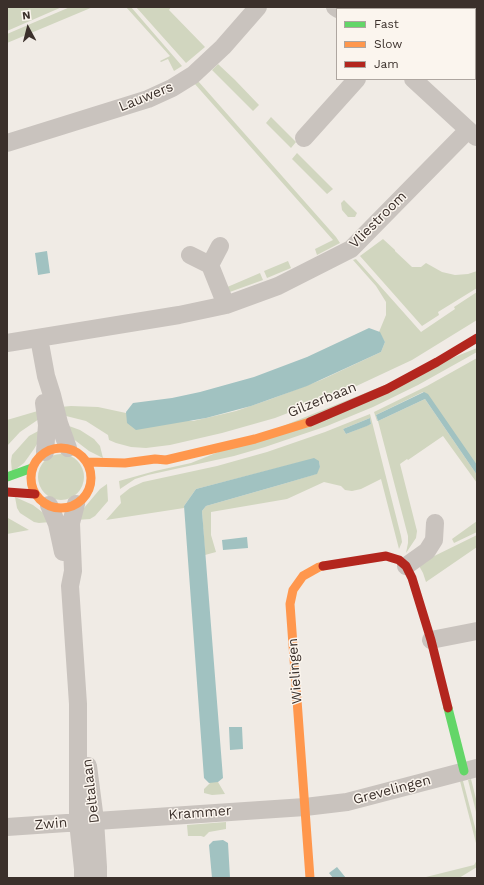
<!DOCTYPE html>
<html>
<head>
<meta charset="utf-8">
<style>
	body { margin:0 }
	#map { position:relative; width:484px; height:885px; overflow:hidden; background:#f0ebe5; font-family:"Work Sans",sans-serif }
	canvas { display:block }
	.frame { position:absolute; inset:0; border:8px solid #3b302b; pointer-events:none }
	.legend { position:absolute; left:336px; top:8px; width:140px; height:72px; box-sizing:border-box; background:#fbf5ee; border:1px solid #aea6a0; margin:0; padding:5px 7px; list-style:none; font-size:12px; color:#3b302b }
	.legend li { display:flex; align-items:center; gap:8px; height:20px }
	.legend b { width:20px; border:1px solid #aea6a0 }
	.north { position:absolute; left:8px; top:8px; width:40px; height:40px; -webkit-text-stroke:3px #fbf5ee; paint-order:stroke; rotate:353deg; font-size:11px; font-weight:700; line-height:16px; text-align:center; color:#3b302b }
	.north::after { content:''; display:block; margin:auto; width:14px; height:18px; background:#3b302b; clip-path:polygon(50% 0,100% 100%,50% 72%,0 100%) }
</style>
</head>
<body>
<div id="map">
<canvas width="484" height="885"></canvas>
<div class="frame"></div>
<ul class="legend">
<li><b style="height:5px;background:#63d668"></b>Fast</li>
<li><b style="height:5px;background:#ff974d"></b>Slow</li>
<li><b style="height:5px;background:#b3261e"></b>Jam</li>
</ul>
<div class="north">N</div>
</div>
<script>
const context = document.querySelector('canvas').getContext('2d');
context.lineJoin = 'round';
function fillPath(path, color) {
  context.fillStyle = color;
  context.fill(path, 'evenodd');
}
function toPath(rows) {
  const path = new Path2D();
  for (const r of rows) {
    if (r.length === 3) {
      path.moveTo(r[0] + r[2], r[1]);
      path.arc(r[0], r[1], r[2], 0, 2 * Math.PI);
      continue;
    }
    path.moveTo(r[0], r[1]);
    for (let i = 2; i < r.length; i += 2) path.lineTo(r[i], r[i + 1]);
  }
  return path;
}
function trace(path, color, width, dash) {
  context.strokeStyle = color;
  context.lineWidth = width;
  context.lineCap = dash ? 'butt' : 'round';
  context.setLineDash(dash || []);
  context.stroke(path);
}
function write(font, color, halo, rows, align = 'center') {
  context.font = font + ' "Work Sans",sans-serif';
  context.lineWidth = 3;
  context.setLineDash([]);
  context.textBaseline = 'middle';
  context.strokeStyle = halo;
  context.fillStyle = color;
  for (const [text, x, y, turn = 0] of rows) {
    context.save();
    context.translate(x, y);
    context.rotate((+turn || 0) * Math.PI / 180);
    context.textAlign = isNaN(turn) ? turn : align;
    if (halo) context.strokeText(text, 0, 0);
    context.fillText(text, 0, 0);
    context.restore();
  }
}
fillPath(toPath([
	[7,7,62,7,7,31],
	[70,7,93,7,7,43,7,34],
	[126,7,131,7,182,66,174,71,168,59,161,62,160,61,170,56],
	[136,7,171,7,169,10,205,47,186,63],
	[218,64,235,80,259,105,253,111,212,70],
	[198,81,336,237,340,243,317,255,315,249,333,240,194,83],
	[271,117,296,142,291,148,266,123],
	[297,153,333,189,327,194,292,159],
	[344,200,357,213,355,217,348,217,342,210,341,203],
	[383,239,395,250,395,251,412,267,421,267,426,263,442,272,455,275,468,274,477,271,477,288,438,312,439,315,422,326,360,256],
	[356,259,421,332,455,309,454,307,477,292,477,320,412,360,350,389,275,418,222,433,170,445,146,448,131,447,116,443,109,440,108,435,86,421,66,416,60,407,71,406,98,407,126,413,193,421,236,411,271,399,321,380,381,352,385,342,379,332,386,315,386,302,376,286,353,260],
	[288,261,291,268,267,278,264,271],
	[260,273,263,280,227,293,225,288],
	[477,348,477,352,418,385,373,407,327,426,265,447,234,456,148,475,135,479,120,489,119,481,155,471,191,463],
	[477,358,477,470,423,392,376,415,378,421,377,421,374,412,427,386],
	[425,399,477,475,477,483,443,436,408,460,407,459,400,464,417,531,416,538,406,553,408,543,408,536,378,421],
	[41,410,39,419,20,432,7,446,7,420],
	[370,414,401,536,402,542,399,549,381,479,361,489,352,491,345,490,341,486,324,482,287,499,211,512,211,535,216,552,205,555,202,511,206,506,283,484,316,474,320,467,319,461,301,462,196,489,184,506,184,508,106,520,121,503,120,496,130,488,143,482,217,466,267,452,325,432],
	[370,418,371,424,346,434,343,429],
	[69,426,80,430,94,439,100,446,103,458,89,451,72,438],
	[42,429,37,444,34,449,24,463,12,472,11,461,12,455,29,436],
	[61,477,23],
	[107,484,108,501,95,516,90,519,76,520,84,508,100,489],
	[15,497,33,505,46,515,50,522,39,523,34,522,20,513,17,508],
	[7,513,8,518,29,530,7,534],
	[477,521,477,532,454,543,452,539],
	[477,535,477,547,426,582,423,573,418,564],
	[471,779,477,803,477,816,468,780],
	[460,781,463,781,475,827,477,836,477,847],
	[209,782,218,782,225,794,212,795,204,793,204,789,210,783],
	[226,822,226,829,209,832,204,837,201,836,188,836,187,825],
	[477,860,477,867,459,878,422,878,474,865]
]), '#d1d6bf');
fillPath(toPath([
	[47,251,50,273,38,275,35,253],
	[369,328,380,332,385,342,381,352,307,386,251,406,206,418,136,430,127,423,126,412,133,403,172,398,200,392,254,377,307,357],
	[424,392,428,394,477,465,477,475,425,399,378,421,376,415],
	[370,418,371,424,367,426,346,434,343,429],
	[314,458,319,461,320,467,317,474,283,484,206,506,202,511,223,778,218,782,209,783,204,778,184,506,196,489],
	[247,537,248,548,223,550,222,540],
	[229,727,242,727,243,749,230,750],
	[223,840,228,843,230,878,212,878,209,845,213,841],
	[337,867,346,878,333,878,329,873]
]), '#a1c2c1');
trace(toPath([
	[335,7,338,9],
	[413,79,476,137],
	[304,138,357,79],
	[7,143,148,99,172,88,193,75,223,47,258,7],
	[220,246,210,265,226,305],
	[190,255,210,265],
	[39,338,46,376,52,395,59,423,68,448],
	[7,343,179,315,226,305,278,286,351,249,468,130],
	[44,403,47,425,45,452],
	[76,504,71,523,73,571,70,586,78,704,78,822,83,869,83,878],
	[49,505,57,524,63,552],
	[406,566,427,551,434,540,435,523],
	[431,640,477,631],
	[88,766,95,820,98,867,98,878],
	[7,827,305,807,347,802,477,768]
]), '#c9c3be', 18);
trace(toPath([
	[7,477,32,468],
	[448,708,464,771]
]), '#63d668', 9);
trace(toPath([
	[61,478,30],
	[87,462,125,463,155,459,166,460,255,439,310,422],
	[310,878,290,604,293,590,303,576,319,567,323,566]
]), '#ff974d', 9);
trace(toPath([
	[310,422,387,389,437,362,477,338],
	[7,492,35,494],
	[323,566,386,556,399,560,406,566,412,578,431,640,448,708]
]), '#b3261e', 9);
write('14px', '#3b302b', '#fbf5ee', [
	["Lauwers",146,97,-22],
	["Vliestroom",378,220,-45],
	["Gilzerbaan",322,400,-22],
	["Wielingen",295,671,-94],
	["Grevelingen",392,790,-15],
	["Deltalaan",91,791,-97],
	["Krammer",200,813,-4],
	["Zwin",51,824,-5]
]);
</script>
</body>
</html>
